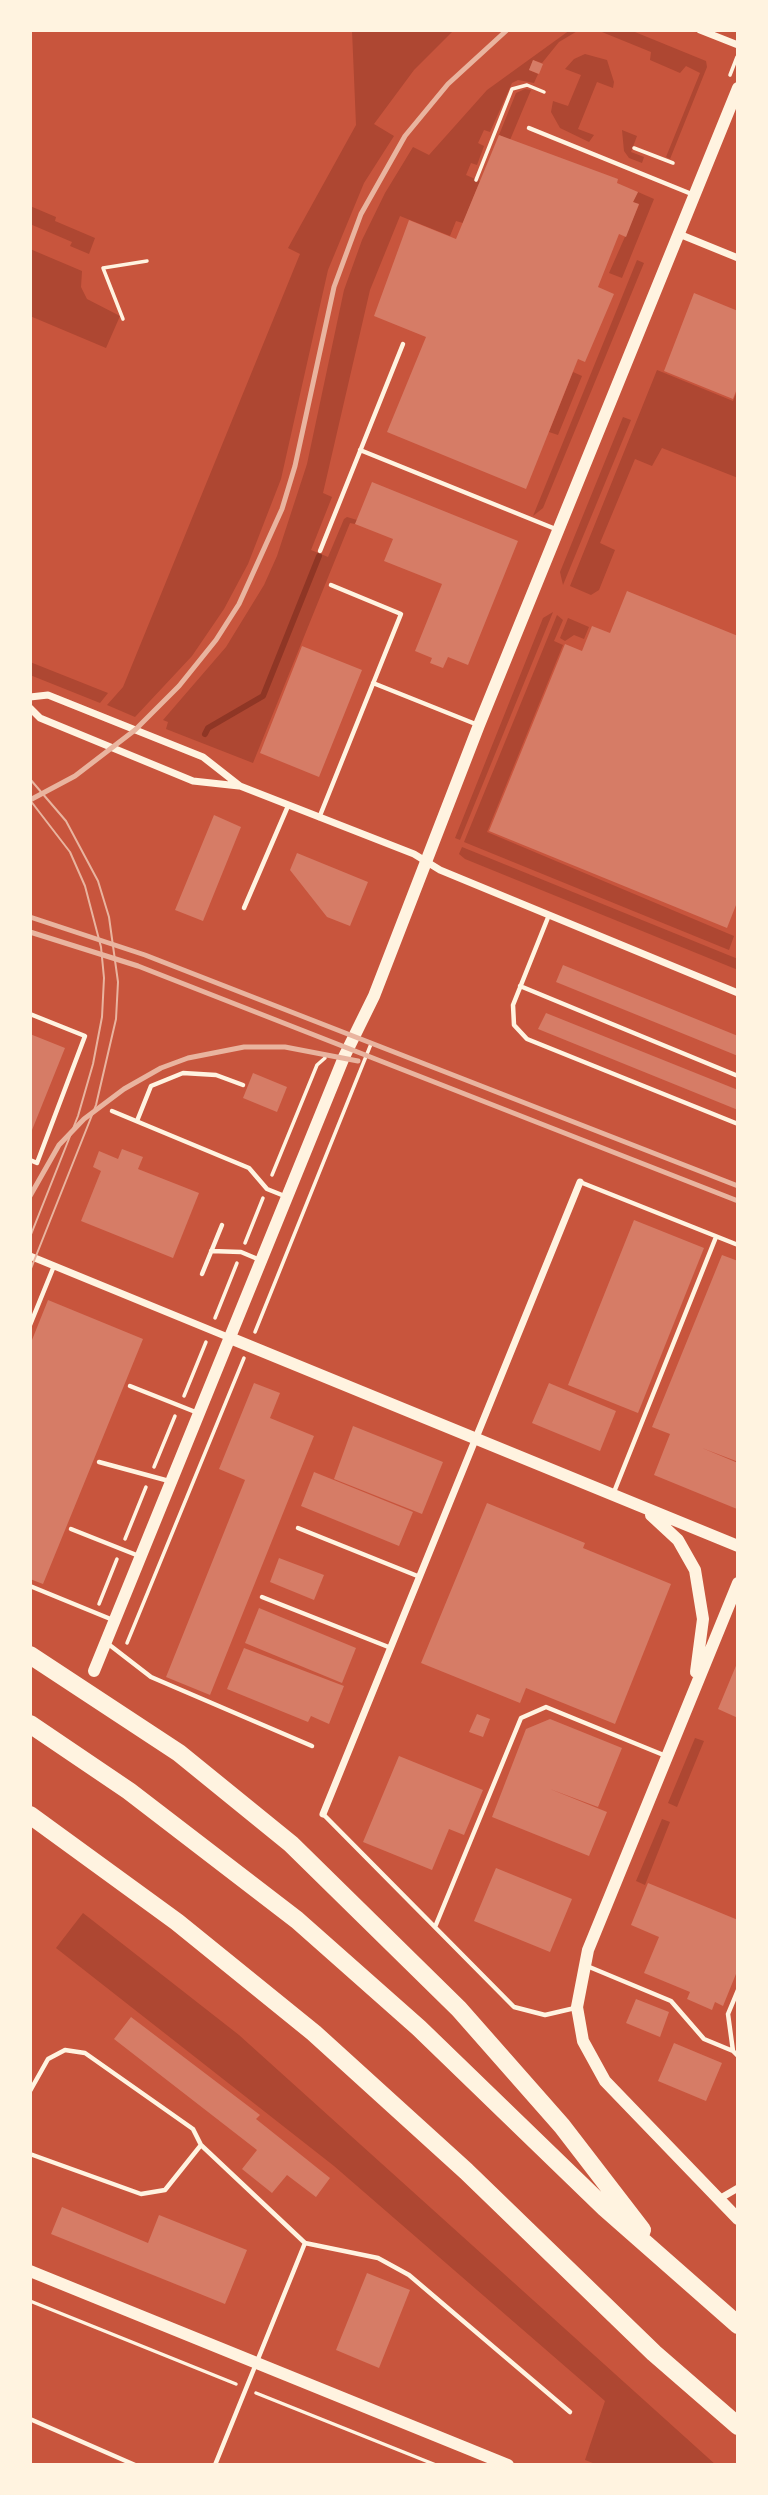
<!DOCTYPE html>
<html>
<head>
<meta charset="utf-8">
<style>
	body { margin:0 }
	#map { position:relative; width:768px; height:2495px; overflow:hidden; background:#c8553d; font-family:"DM Sans",sans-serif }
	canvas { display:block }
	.frame { position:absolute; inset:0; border:32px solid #fff3e0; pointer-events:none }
</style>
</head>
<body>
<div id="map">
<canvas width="768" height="2495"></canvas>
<div class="frame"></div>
</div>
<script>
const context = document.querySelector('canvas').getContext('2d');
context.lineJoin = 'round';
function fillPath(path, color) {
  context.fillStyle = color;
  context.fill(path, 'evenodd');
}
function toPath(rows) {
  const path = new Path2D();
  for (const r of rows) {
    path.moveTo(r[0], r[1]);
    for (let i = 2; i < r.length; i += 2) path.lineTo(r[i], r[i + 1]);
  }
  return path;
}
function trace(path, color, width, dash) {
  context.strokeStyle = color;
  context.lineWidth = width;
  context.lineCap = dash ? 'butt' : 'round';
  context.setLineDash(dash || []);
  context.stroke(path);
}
fillPath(toPath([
	[352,30,454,30,414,70,374,124,394,136,364,183,328,270,281,479,248,564,224,609,192,656,135,717,107,705,123,687,300,254,288,248,356,125],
	[570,30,579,30,559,42,542,63,533,60,529,70,538,74,534,83,518,80,512,83,490,132,484,130,478,143,484,146,477,165,471,163,466,175,480,181,463,223,456,221,450,236,400,216,370,290,323,493,332,497,311,550,328,557,344,519,347,517,357,520,355,524,350,523,253,763,166,729,168,722,163,720,226,647,264,585,277,556,307,464,344,290,362,240,385,193,413,147,429,155,487,90],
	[597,30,630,30,706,61,707,67,670,159,666,157,700,73,686,66,680,73,650,60,651,52],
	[585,54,607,60,614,82,613,88,597,82,578,129,594,135,589,142,560,128,551,112,553,101,568,106,581,75,565,69,574,59],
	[525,89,531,90,510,140,499,135,516,93],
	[622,130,637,136,631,152,644,157,642,163,629,158,624,151],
	[638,192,654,199,622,278,609,273,639,205,633,202],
	[30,206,56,217,55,221,95,238,89,254,70,246,72,242,30,224],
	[30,249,82,271,81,287,87,299,120,316,106,348,30,316],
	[637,260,644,263,543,508,533,516],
	[657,370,733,401,738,389,738,478,662,448,652,466,635,459,600,543,615,550,599,590,591,595,570,586],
	[573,372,582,376,558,435,549,432],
	[623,417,631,420,563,585,560,572],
	[553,612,460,840,455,838,543,618],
	[557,615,563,620,554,641,563,645,487,832,734,936,729,950,464,842],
	[568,618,589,627,584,639,574,635,565,641,560,638],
	[30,662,108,693,100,703,30,675],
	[462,847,738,959,738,970,465,859,459,854],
	[695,1738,704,1741,677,1807,668,1803],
	[662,1819,670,1822,645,1885,636,1881],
	[83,1913,239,2035,716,2465,598,2465,585,2460,605,2401,334,2166,56,1948]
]), '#ae4732');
trace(toPath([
	[205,734,208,728,263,696,319,556]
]), '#8f3625', 6);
fillPath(toPath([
	[533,60,543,64,539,74,529,70],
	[499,135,618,179,617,183,638,192,633,202,639,204,626,237,619,234,598,287,614,294,585,362,578,359,526,489,387,432,426,337,374,316,409,220,456,239],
	[694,293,738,311,738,386,733,399,664,371],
	[372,482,518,541,468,665,448,657,443,668,430,663,432,658,415,651,442,584,384,561,393,539,355,524],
	[627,591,738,636,738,900,727,928,489,831,565,644,582,651,592,626,610,633],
	[302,646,362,670,319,777,260,753],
	[214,815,241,827,203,921,175,910],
	[297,853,368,882,350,926,327,917,290,870],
	[563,965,738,1036,738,1056,556,982],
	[546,1013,738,1090,738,1110,538,1029],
	[30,1034,65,1048,30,1135],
	[253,1073,287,1087,277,1112,243,1098],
	[122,1149,143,1157,138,1169,199,1193,173,1258,81,1221,101,1171,93,1167,99,1151,118,1159],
	[634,1220,704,1248,638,1413,568,1385],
	[722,1255,738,1261,738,1457,736,1461,702,1448,738,1463,737,1509,654,1475,670,1434,652,1427],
	[48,1300,143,1339,43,1584,30,1579,30,1345],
	[254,1383,280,1393,270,1418,314,1436,210,1695,166,1677,245,1480,219,1469],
	[549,1383,616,1411,600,1451,532,1423],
	[353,1426,443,1462,422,1514,334,1479],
	[314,1472,413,1512,399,1546,301,1506],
	[487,1503,585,1543,583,1548,671,1584,615,1724,526,1688,520,1703,421,1663],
	[279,1558,324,1575,314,1600,270,1582],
	[259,1608,356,1648,342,1683,245,1643],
	[244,1648,344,1686,329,1724,311,1716,308,1722,227,1689],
	[738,1661,738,1718,718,1709],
	[477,1714,490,1719,483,1737,469,1732],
	[550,1719,622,1748,598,1807,550,1789,607,1812,589,1856,492,1817,526,1729],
	[399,1756,483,1790,464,1835,449,1829,432,1870,363,1842],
	[496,1868,572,1899,550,1952,474,1921],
	[648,1883,738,1920,738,1969,723,2006,715,2002,712,2010,687,1999,690,1992,644,1973,659,1937,631,1925],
	[636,1999,669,2012,660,2037,626,2023],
	[131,2017,260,2115,256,2119,330,2178,316,2197,287,2175,272,2193,242,2169,257,2150,114,2039],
	[674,2043,722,2063,706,2101,658,2081],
	[62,2207,148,2243,159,2215,247,2250,225,2304,51,2234],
	[367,2273,410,2290,379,2368,336,2350]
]), '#d67c66');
trace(toPath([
	[730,75,737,57],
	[634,148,673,163],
	[476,180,512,89,527,85,544,92],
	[123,319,103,268,147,261],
	[272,1175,317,1065,325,1058],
	[245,1243,263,1198],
	[215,1318,237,1263],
	[255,1332,371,1044],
	[184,1396,206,1342],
	[154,1467,175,1416],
	[125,1539,146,1487],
	[99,1604,117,1559],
	[127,1643,244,1358],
	[30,2301,236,2384],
	[256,2393,436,2465]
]), '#fff3e0', 3.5);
trace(toPath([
	[529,128,694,195],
	[360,450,558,530],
	[320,551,403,344],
	[373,683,478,725],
	[319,818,401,614,331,585],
	[244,908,288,806],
	[549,915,513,1005,514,1025,527,1039,738,1124],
	[520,986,738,1076],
	[30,1014,85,1036,37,1163,30,1160],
	[112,1111,249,1168,267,1189,287,1197],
	[137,1121,151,1086,183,1073,216,1075,243,1085],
	[580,1182,738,1245],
	[211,1251,241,1252,260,1260],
	[202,1274,222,1225],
	[30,1325,54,1266],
	[130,1386,198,1413],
	[99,1462,169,1481],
	[614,1492,716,1237],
	[298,1528,420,1577],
	[71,1529,139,1556],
	[30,1586,113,1620],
	[262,1597,391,1648],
	[107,1643,151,1677,312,1746],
	[323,1814,514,2007,545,2015,575,2008],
	[435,1927,521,1718,546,1707,666,1756],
	[587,1966,671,2001,704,2039,733,2051],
	[738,1990,728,2014,733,2051,738,2056],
	[30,2091,48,2059,65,2050,85,2053,193,2129,201,2145,305,2243,378,2258,409,2275,570,2412],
	[30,2154,141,2194,165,2190,201,2145],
	[30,2419,135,2465],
	[215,2465,305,2243]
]), '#fff3e0', 4.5);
trace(toPath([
	[700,30,738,45],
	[679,234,738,258],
	[30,697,48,695,203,757,240,786,414,854,440,870,738,993],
	[30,708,40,718,193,781,239,786],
	[30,1256,230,1338],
	[323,1814,580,1182],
	[719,2199,738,2188]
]), '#fff3e0', 7);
trace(toPath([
	[230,1338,738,1546],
	[651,1515,678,1540,695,1570,703,1619,696,1672],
	[738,1583,588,1950,577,2007,583,2041,605,2081,738,2219],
	[94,1671,344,1057,374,996,479,725,738,88],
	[30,2271,508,2465]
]), '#fff3e0', 12);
trace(toPath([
	[30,1655,179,1753,291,1844,459,2009,562,2126,642,2230],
	[30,1724,129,1791,297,1920,419,2028,605,2208,738,2325],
	[30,1815,177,1922,314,2033,466,2171,654,2353,738,2426]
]), '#fff3e0', 18);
trace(toPath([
	[30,779,66,821,98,881,109,917,118,982,116,1019,96,1105,30,1271],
	[30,800,70,852,85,886,101,947,104,978,102,1017,93,1064,78,1116,30,1237]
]), '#e9b49f', 2);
trace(toPath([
	[30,800,75,776,135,730,179,686,216,640,239,604,282,509,295,466,334,287,361,214,405,136,448,84,507,30],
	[30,917,145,955,738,1186],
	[30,932,138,966,738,1201],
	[30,1196,59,1145,84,1119,124,1089,161,1068,188,1058,244,1047,285,1047,358,1061]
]), '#e9b49f', 5);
</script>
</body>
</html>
